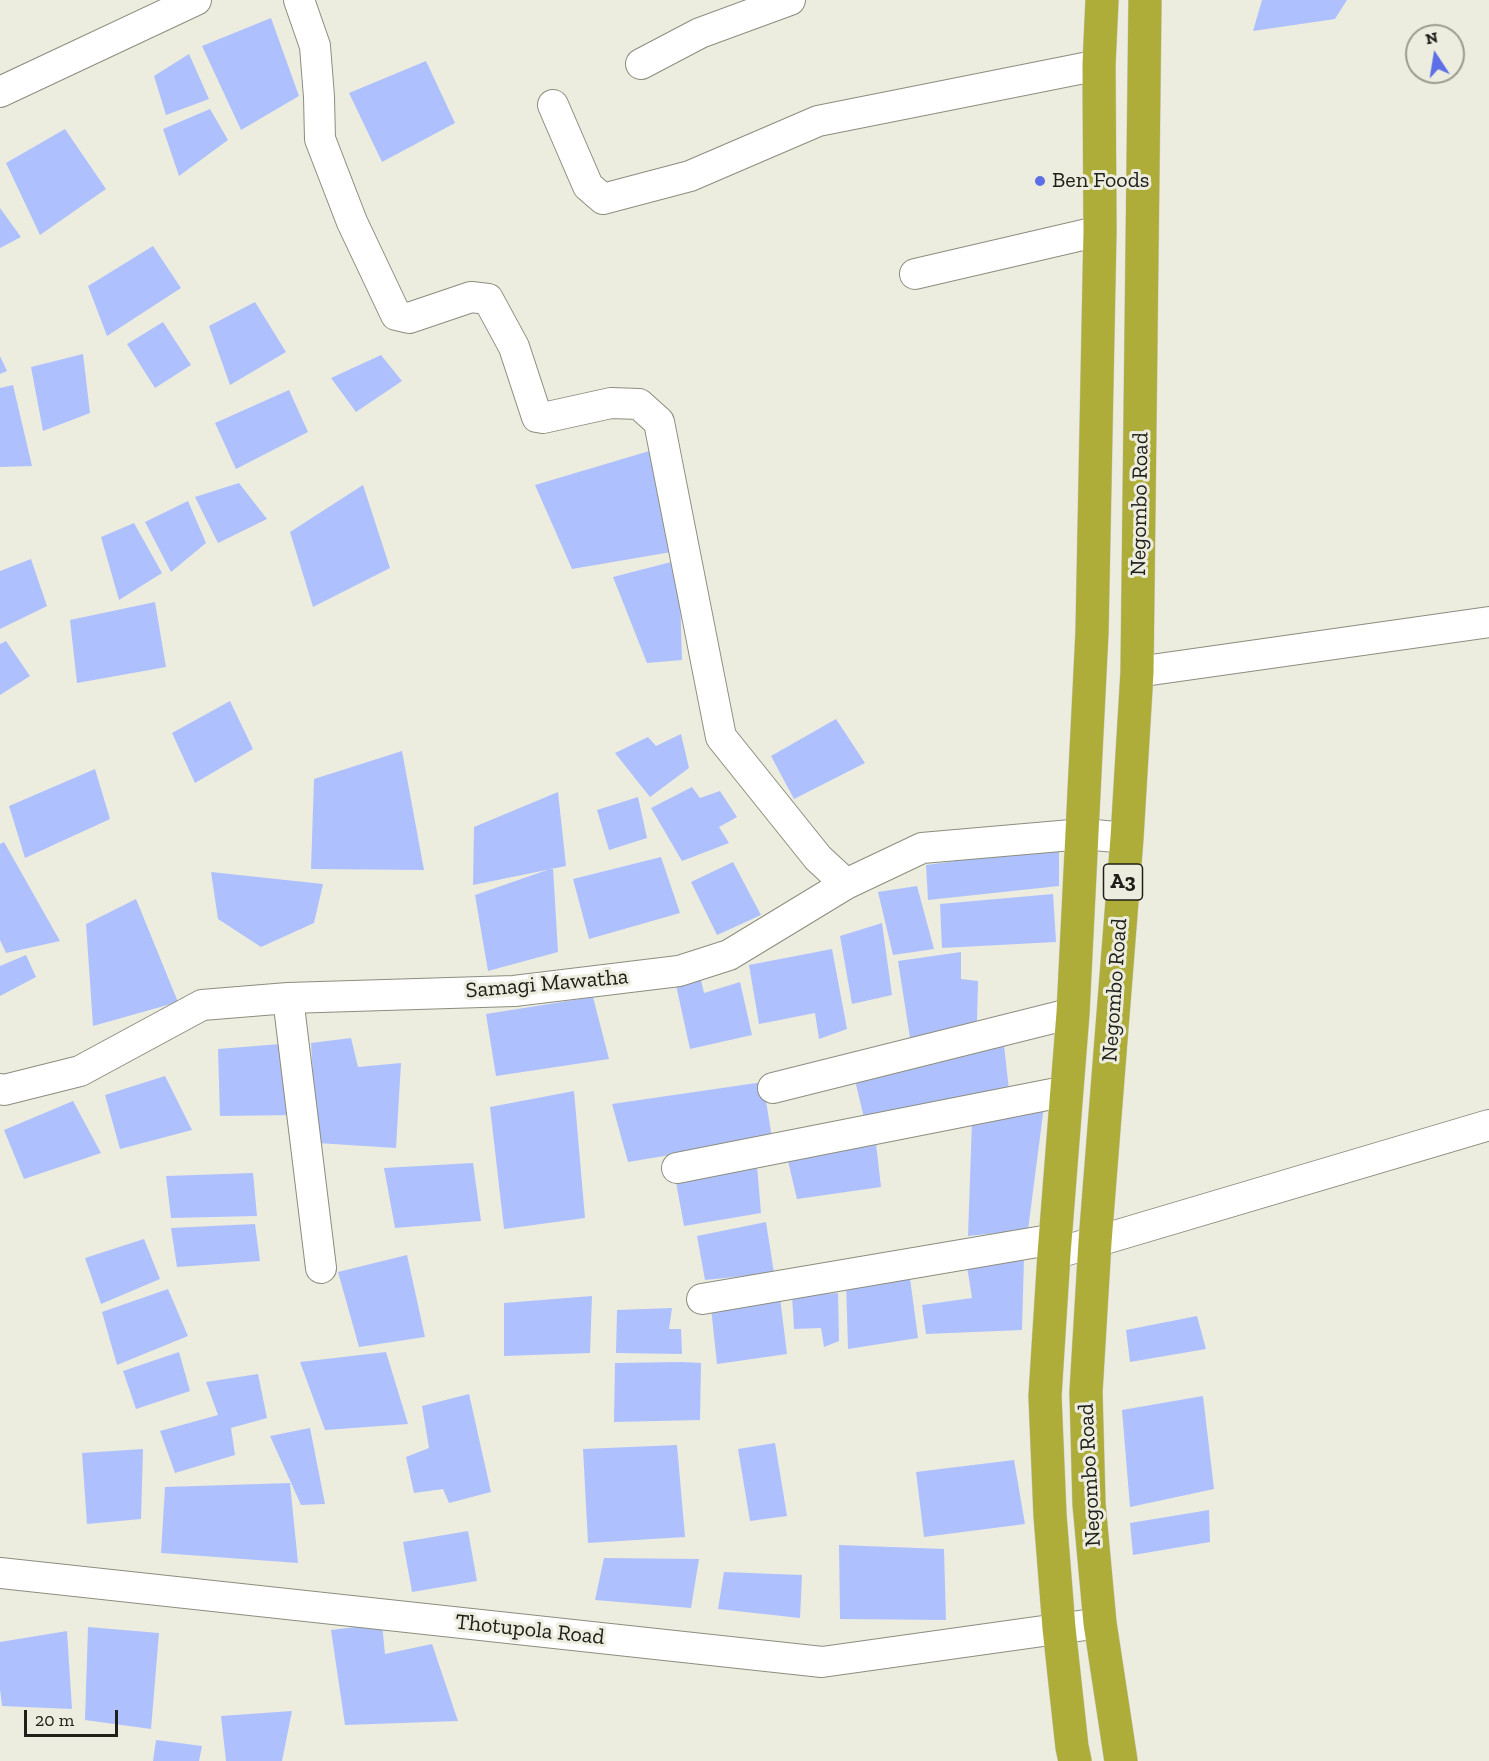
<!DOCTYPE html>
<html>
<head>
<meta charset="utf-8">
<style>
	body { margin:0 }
	#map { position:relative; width:1489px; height:1761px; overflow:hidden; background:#ecedde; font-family:"Zilla Slab",serif }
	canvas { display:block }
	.north { position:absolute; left:1405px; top:24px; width:60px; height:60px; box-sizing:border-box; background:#ecedde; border:2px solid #9a9b90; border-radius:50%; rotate:348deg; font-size:16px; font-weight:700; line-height:24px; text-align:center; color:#20201b }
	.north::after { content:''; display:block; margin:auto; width:21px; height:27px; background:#5c6fe6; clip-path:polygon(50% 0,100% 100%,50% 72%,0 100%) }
	.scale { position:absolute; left:24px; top:1710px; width:94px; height:27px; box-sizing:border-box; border:3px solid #20201b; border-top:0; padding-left:8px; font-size:18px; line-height:21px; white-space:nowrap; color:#20201b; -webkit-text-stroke:4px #ecedde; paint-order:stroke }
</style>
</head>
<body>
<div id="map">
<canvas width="1489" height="1761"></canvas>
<div class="north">N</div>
<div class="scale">20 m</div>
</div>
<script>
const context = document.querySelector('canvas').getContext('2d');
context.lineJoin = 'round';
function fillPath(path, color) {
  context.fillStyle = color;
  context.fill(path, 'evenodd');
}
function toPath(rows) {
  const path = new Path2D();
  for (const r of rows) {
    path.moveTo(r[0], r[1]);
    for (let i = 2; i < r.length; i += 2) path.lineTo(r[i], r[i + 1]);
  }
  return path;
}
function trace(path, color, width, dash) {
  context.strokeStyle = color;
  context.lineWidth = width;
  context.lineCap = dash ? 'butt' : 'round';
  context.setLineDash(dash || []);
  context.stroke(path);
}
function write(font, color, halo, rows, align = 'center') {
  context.font = font + ' "Zilla Slab",serif';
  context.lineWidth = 6;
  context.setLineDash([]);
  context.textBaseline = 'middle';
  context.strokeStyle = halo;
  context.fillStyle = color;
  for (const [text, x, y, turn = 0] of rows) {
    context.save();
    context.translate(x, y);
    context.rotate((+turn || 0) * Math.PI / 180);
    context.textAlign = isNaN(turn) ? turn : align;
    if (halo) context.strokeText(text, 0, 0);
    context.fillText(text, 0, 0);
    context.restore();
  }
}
fillPath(toPath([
	[1262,0,1347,0,1335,19,1253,31],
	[271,18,299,96,241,130,202,46],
	[189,54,209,99,166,115,154,76],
	[426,61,455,123,382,162,349,93],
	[210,109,228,140,179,176,163,129],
	[65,129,106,189,40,235,6,163],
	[0,208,21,237,0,248],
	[153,246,181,288,107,336,88,286],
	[255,302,286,352,230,385,209,326],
	[163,322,191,365,155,388,127,344],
	[83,354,90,413,43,431,31,367],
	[381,355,402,381,356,412,331,378],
	[0,356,7,371,0,374],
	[13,385,32,466,0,467,0,388],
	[289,390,308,432,236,469,215,423],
	[656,449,683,550,572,569,535,485],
	[239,483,267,519,218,543,195,497],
	[363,485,390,568,313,607,290,532],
	[188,501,206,543,171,572,145,522],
	[134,523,162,573,119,600,101,537],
	[31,559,47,606,0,629,0,571],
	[679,560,682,660,647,663,613,577],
	[155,602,166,667,77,683,70,620],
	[6,641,30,676,0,695,0,644],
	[230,701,253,749,195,783,172,733],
	[836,719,865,763,794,799,771,756],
	[681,734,689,768,650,797,615,753,648,737,656,746],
	[402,751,424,870,311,869,314,779],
	[95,769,110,819,25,858,9,806],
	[692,787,700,798,720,791,737,817,719,827,729,843,682,861,651,808],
	[558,792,566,866,473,885,474,827],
	[638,797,647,838,609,850,597,810],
	[4,842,60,941,6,953,0,940,0,844],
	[1059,847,1059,886,928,900,926,865],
	[661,857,680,913,589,939,573,879],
	[733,862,761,915,717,935,691,882],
	[553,868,558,952,488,971,475,895],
	[211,872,323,884,314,923,261,947,218,919],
	[917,886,934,949,893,955,878,892],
	[1053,894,1056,942,942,948,940,904],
	[136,899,178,1002,93,1026,86,924],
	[882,923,892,995,852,1004,840,936],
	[832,949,847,1029,819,1039,815,1013,759,1024,749,965],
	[961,952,961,979,978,981,977,1022,910,1038,898,961],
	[26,955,36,977,0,996,0,966],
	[701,980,704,993,740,982,752,1035,690,1049,676,985],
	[593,997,609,1059,496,1076,486,1014],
	[351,1038,358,1067,401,1063,396,1148,317,1143,311,1043],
	[293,1043,297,1115,220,1116,218,1049],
	[1004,1045,1009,1090,864,1118,854,1076],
	[165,1076,192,1130,120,1149,105,1095],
	[763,1082,772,1138,628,1162,612,1104],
	[574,1091,585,1218,504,1229,490,1107],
	[73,1101,101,1153,24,1179,4,1130],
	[1044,1106,1028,1230,968,1236,972,1120],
	[876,1143,881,1187,797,1199,787,1157],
	[473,1163,481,1221,395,1228,384,1168],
	[757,1166,761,1213,684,1226,676,1182],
	[253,1173,257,1216,171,1218,166,1176],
	[766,1222,774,1273,705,1280,697,1236],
	[255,1224,260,1261,177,1267,171,1228],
	[144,1239,160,1279,101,1304,85,1258],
	[407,1255,425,1337,359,1347,338,1272],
	[1024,1258,1022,1330,926,1334,922,1305,972,1298,966,1260],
	[909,1271,918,1338,848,1349,846,1282],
	[168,1289,188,1336,117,1365,102,1312],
	[838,1293,839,1341,824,1347,821,1328,794,1329,792,1296],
	[592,1296,590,1353,504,1356,504,1303],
	[780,1298,787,1354,717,1364,711,1308],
	[672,1308,669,1329,681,1329,682,1354,616,1353,617,1310],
	[1197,1316,1206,1349,1130,1362,1126,1330],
	[179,1352,190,1391,136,1409,123,1371],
	[386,1352,408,1424,325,1430,300,1362],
	[682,1362,701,1363,700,1420,614,1422,615,1363],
	[258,1374,267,1418,231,1428,235,1455,175,1473,160,1431,218,1415,206,1382],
	[469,1394,491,1492,449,1503,443,1489,414,1493,406,1457,429,1448,422,1406],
	[1203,1396,1214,1489,1130,1507,1122,1410],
	[310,1428,325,1504,301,1505,270,1436],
	[775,1443,787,1516,750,1521,738,1449],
	[677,1445,685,1537,588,1543,583,1449],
	[143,1449,141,1519,87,1524,82,1453],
	[1014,1460,1025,1524,924,1537,916,1472],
	[290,1483,298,1563,161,1553,165,1487],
	[1209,1510,1210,1542,1133,1555,1130,1523],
	[468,1531,477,1581,412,1592,403,1542],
	[839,1545,944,1549,946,1620,840,1619],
	[604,1558,699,1559,691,1608,595,1600],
	[724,1572,802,1575,800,1618,718,1609],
	[382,1624,385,1654,432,1644,458,1721,345,1725,331,1630],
	[88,1627,159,1633,151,1729,85,1720],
	[67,1631,72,1709,2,1706,0,1689,0,1642],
	[292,1711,282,1761,226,1761,221,1716],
	[156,1740,202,1746,199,1761,153,1761]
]), '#afc0ff');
const street = toPath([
	[299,0,315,46,319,97,320,139,352,222,396,315,409,318,471,297,488,299,514,347,537,417,543,418,611,403,639,404,659,422,721,737,818,858,846,884],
	[641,64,700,33,790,0],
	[0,92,196,0],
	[553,105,588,186,603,199,690,176,818,121,1099,65],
	[915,274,1100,231],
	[1137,672,1489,622],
	[288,998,321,1268],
	[773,1088,1073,1013],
	[0,1089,4,1090,80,1071,202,1005,288,998,514,991,679,971,729,955,846,884,922,848,1083,834,1127,838],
	[677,1168,1067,1091],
	[1054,1254,1489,1125],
	[702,1299,1055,1239],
	[0,1573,822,1662,1100,1623]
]);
const highway = toPath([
	[1075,1761,1072,1747,1059,1628,1050,1515,1045,1396,1054,1254,1073,1013,1092,632,1100,231,1099,65,1102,0],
	[1121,1761,1100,1623,1089,1504,1086,1392,1095,1242,1127,838,1137,672,1145,0]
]);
trace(street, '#8c8d7f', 32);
trace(highway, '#cececd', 34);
trace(street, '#fff', 30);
trace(highway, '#aead3a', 33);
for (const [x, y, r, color] of [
	[1040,181,6,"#5c6fe6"]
]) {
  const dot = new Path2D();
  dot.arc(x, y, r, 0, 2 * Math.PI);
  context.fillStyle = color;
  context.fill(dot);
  trace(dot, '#ecedde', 2);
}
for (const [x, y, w] of [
	[1123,882,39]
]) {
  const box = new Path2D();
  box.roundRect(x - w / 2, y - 18, w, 36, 4.5);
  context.fillStyle = '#ecedde';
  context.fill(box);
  trace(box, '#20201b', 1.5);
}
write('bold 21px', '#20201b', null, [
	["A3",1123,882]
]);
write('22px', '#20201b', '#ecedde', [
	["Ben Foods",1052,181]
], 'left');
write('22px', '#20201b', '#ecedde', [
	["Negombo Road",1140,504,-89],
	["Samagi Mawatha",547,984,-5],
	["Negombo Road",1115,990,-86],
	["Negombo Road",1090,1475,-93],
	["Thotupola Road",530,1630,6]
]);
</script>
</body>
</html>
